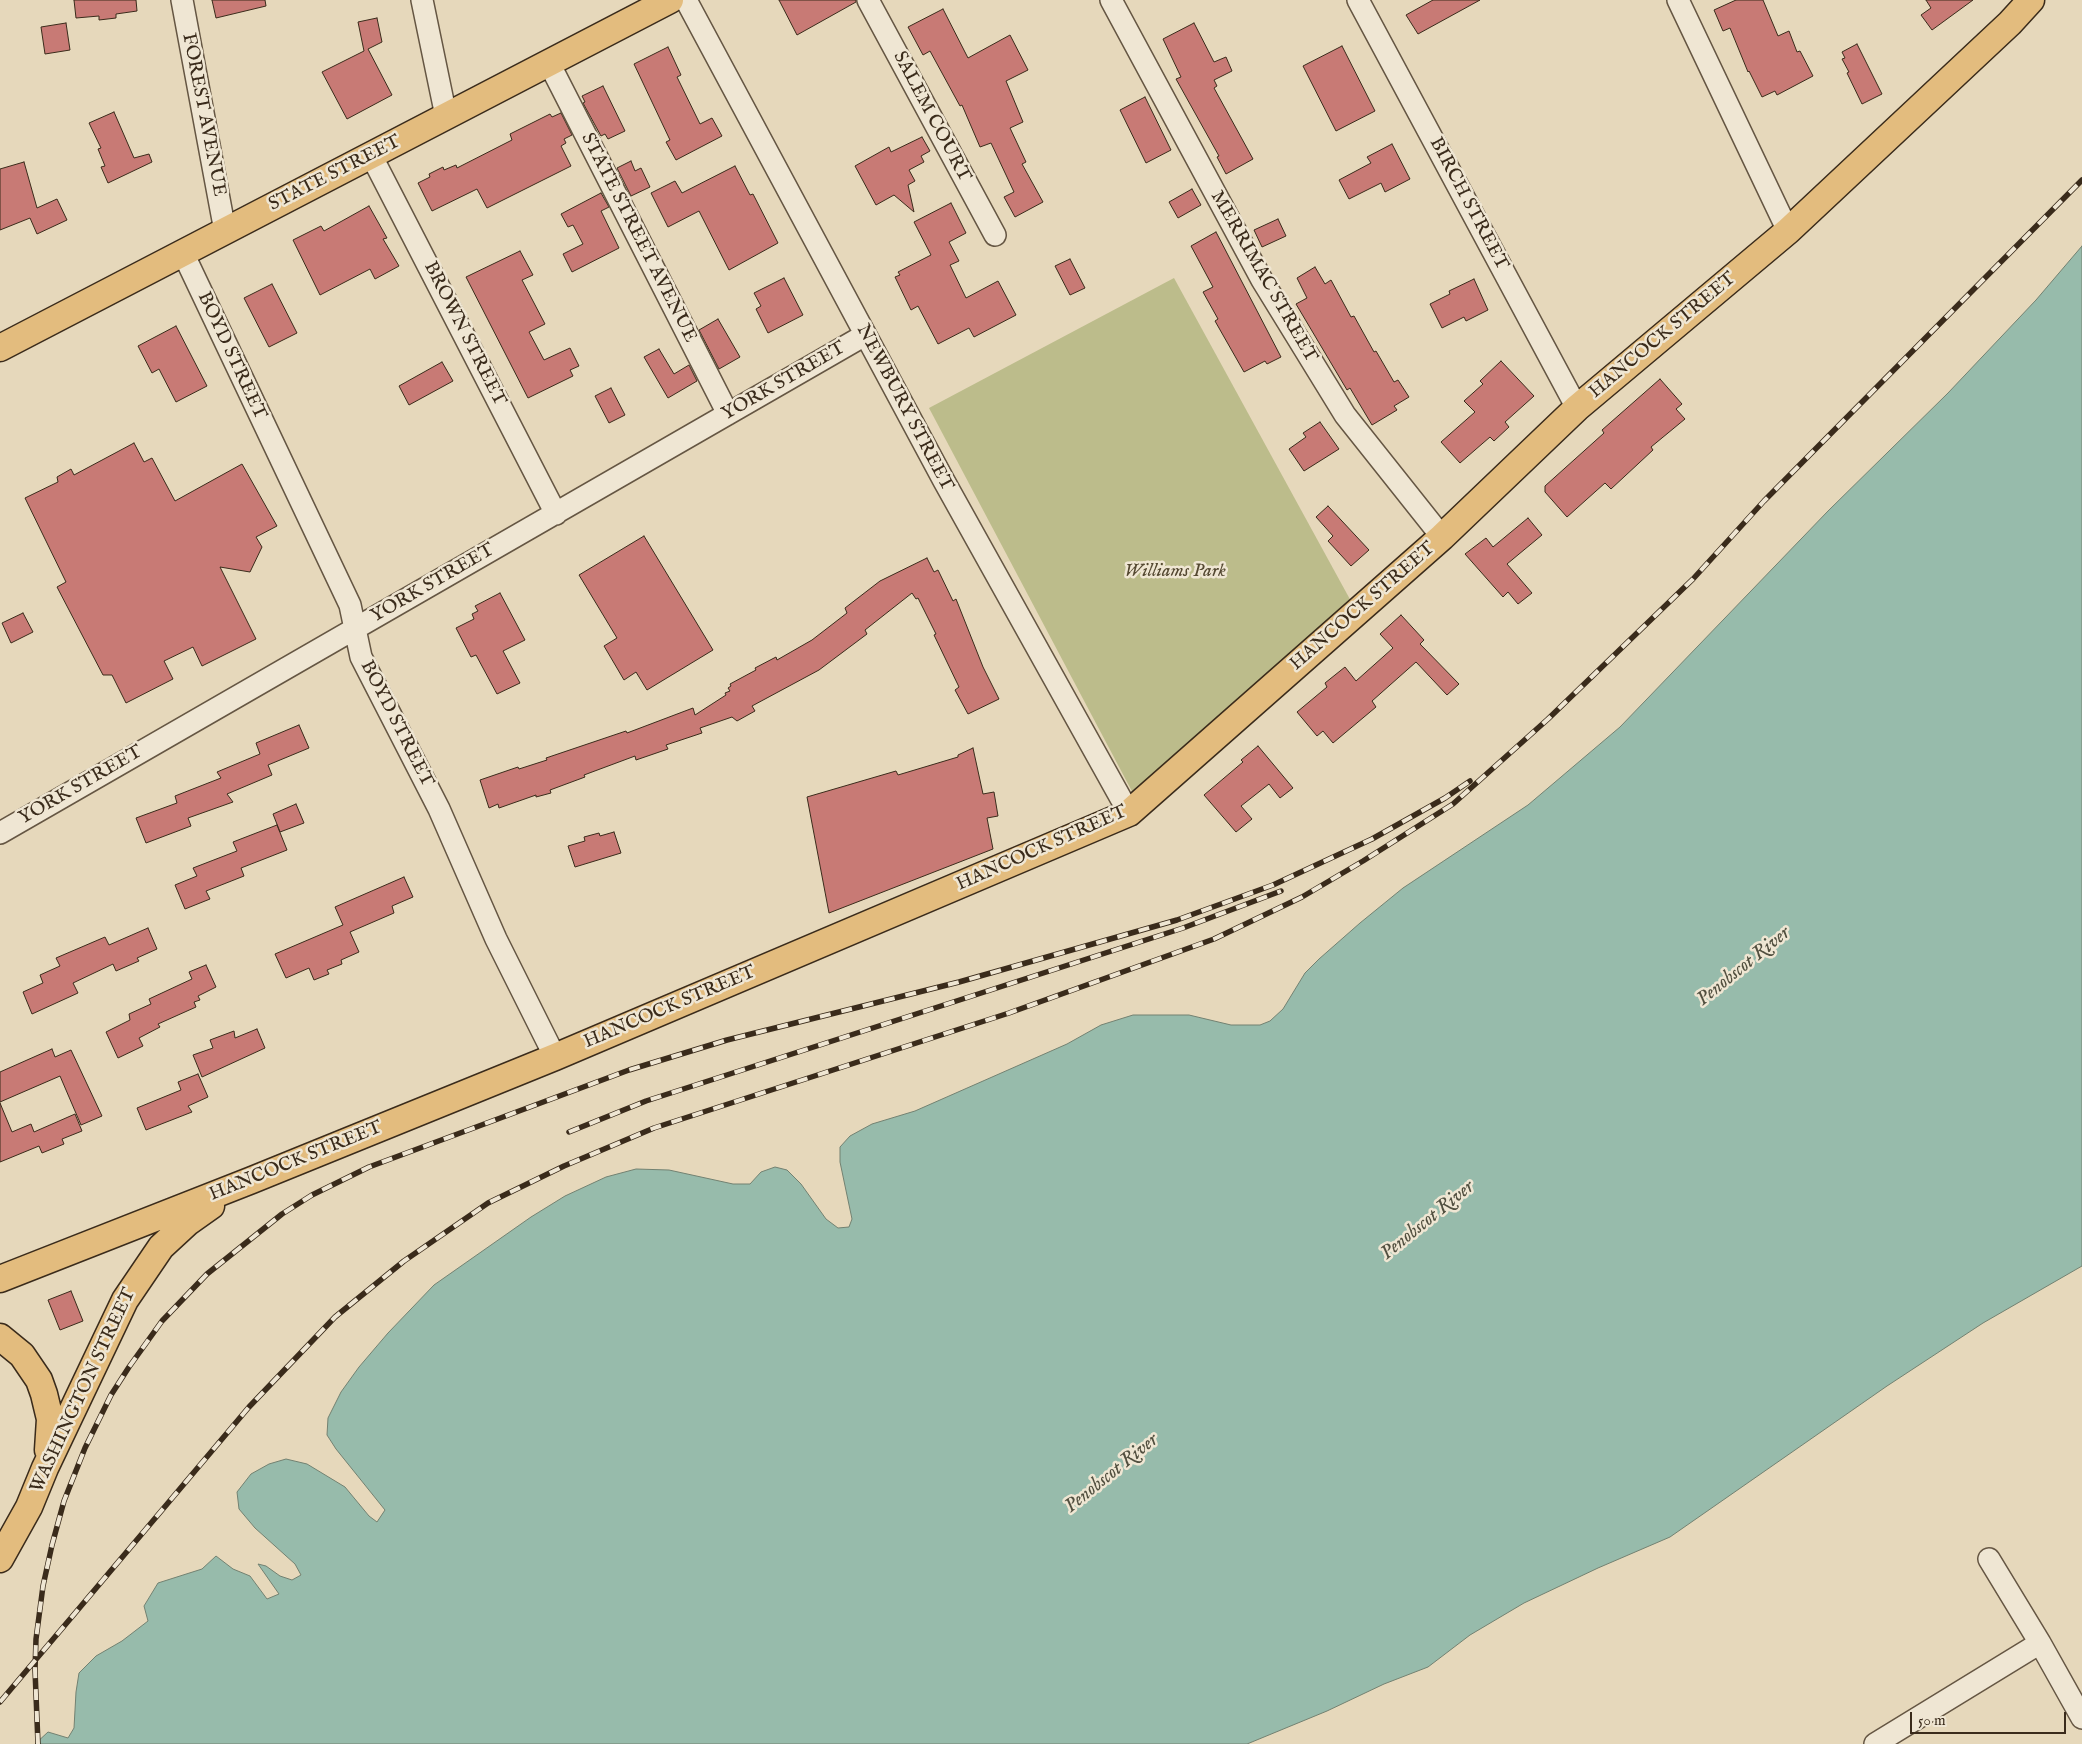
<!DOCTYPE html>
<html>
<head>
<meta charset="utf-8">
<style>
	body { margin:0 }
	#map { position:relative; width:2082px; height:1744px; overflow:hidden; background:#e6d8bb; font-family:"IM FELL English",serif }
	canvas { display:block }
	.scale { position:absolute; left:1910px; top:1712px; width:156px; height:22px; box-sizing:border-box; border:2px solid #3a2b1b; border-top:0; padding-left:6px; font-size:15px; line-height:18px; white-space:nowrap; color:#3a2b1b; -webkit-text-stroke:4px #efe6d3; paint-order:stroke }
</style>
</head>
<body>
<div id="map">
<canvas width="2082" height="1744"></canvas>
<div class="scale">50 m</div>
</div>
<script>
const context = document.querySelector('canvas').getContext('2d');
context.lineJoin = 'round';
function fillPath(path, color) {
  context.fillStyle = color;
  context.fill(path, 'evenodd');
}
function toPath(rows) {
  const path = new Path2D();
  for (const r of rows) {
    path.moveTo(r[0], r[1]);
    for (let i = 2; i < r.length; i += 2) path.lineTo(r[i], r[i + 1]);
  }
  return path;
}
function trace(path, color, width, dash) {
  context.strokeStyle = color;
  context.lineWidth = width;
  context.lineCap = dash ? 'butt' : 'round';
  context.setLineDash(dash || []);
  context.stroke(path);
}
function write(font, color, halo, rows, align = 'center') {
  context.font = font + ' "IM FELL English",serif';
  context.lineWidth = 5;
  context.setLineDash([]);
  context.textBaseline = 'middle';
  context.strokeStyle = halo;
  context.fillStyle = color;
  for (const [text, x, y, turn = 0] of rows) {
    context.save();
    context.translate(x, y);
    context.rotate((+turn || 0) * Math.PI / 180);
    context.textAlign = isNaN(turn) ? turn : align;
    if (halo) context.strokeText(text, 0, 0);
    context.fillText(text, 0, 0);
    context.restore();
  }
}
fillPath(toPath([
	[1174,278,1352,603,1135,797,929,408]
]), '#bcbc8b');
const water = toPath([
	[2082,246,2082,1266,1983,1323,1887,1386,1670,1537,1598,1568,1524,1603,1470,1635,1428,1667,1384,1684,1327,1711,1247,1744,35,1744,48,1732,68,1738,74,1728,76,1692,79,1673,96,1656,122,1641,148,1621,144,1606,158,1583,202,1569,216,1556,233,1569,250,1576,267,1599,279,1594,258,1564,266,1566,280,1576,292,1580,301,1575,295,1564,255,1528,239,1509,237,1492,251,1474,269,1464,286,1459,307,1464,345,1487,369,1516,377,1522,385,1510,336,1449,327,1435,328,1418,341,1392,359,1367,388,1333,434,1285,531,1217,565,1196,606,1177,636,1169,669,1170,733,1184,750,1184,761,1172,775,1167,787,1170,801,1184,826,1219,838,1228,849,1227,852,1219,840,1162,840,1147,850,1136,872,1124,915,1111,1067,1044,1101,1025,1133,1015,1189,1015,1231,1025,1260,1025,1270,1021,1283,1009,1305,973,1319,959,1360,923,1403,888,1528,805,1620,727,1828,511,1948,393,2036,300,2082,246]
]);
fillPath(water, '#97bbab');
trace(water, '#728171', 1);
const building = toPath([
	[74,0,136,0,137,11,116,14,116,18,99,20,99,16,76,18,74,0],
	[212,0,265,0,266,6,216,18,212,0],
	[779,0,856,0,856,2,797,35,779,0],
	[1433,0,1480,0,1418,34,1406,15,1433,0],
	[1736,0,1763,0,1778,36,1789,31,1797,52,1800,51,1813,76,1777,95,1775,91,1762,97,1749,71,1748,72,1730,28,1723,31,1714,10,1736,0],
	[1926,0,1973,0,1932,30,1921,15,1931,8,1926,0],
	[943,9,968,58,1010,35,1028,70,1006,81,1023,122,1010,128,1026,162,1022,164,1043,202,1015,217,1004,197,1014,192,991,143,980,147,962,105,960,106,930,51,923,55,908,27,943,9],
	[377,18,382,42,368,49,392,95,347,119,322,72,364,51,358,22,377,18],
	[66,23,70,50,45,54,41,27,66,23],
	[1194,23,1214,62,1226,57,1232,71,1214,80,1217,86,1214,88,1253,159,1226,174,1217,157,1219,156,1176,79,1181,77,1163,39,1194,23],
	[1857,44,1882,94,1862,104,1847,73,1849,72,1842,59,1845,58,1842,52,1857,44],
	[1342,46,1375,111,1336,131,1303,66,1342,46],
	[668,47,681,75,677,77,700,124,712,118,722,136,676,160,666,142,670,140,634,64,668,47],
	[603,86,625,131,608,139,605,134,601,136,583,103,585,102,582,96,603,86],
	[1145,97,1171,150,1146,163,1120,110,1145,97],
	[114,112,134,158,149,154,152,162,108,183,101,167,105,166,98,149,101,148,89,123,114,112],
	[561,113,572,135,564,139,566,143,561,146,571,166,487,208,477,189,432,211,418,183,430,177,429,174,443,167,444,170,456,165,457,168,512,140,510,134,550,114,552,117,561,113],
	[922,137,930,151,921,156,924,162,909,170,915,181,908,185,914,212,894,195,876,205,855,166,889,147,891,152,922,137],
	[1392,144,1410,179,1385,192,1381,183,1349,199,1339,180,1371,163,1367,157,1392,144],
	[631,161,635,171,641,168,650,187,631,196,617,168,631,161],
	[24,162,37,208,57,199,67,220,37,234,30,218,0,230,0,169,24,162],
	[735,166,750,195,753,194,778,243,729,270,699,211,668,227,651,193,675,181,682,193,735,166],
	[1192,189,1201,205,1178,218,1169,202,1192,189],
	[601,193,609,207,601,211,619,248,572,272,563,254,583,244,573,225,568,227,561,214,601,193],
	[951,203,966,233,949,242,959,261,950,265,966,298,998,281,1016,315,974,337,969,328,938,344,918,306,911,310,895,277,900,275,898,272,931,255,914,222,951,203],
	[369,206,387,238,383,239,399,266,375,279,370,269,320,295,293,240,321,226,324,231,369,206],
	[1278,219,1286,236,1262,247,1254,230,1278,219],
	[1216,232,1281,357,1267,364,1265,361,1244,372,1215,321,1218,319,1203,292,1213,287,1191,246,1216,232],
	[520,251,533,275,522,280,545,324,529,332,544,360,570,348,579,366,570,370,573,376,528,398,466,277,520,251],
	[1070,259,1085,288,1070,295,1055,266,1070,259],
	[1315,267,1325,284,1331,280,1351,317,1354,316,1374,352,1376,351,1394,382,1398,380,1409,397,1394,406,1397,410,1372,425,1350,388,1347,390,1296,304,1307,298,1297,278,1315,267],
	[784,278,803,315,768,333,756,309,761,306,754,293,784,278],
	[1474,279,1488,310,1466,321,1464,317,1442,328,1430,304,1450,294,1449,291,1474,279],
	[272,284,297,333,269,347,244,298,272,284],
	[718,319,740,357,719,369,699,330,718,319],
	[176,326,207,386,176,402,159,369,152,373,138,346,176,326],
	[659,349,674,374,689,365,697,381,668,398,644,357,659,349],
	[1501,361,1534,396,1505,422,1509,427,1494,441,1490,437,1460,463,1441,442,1475,412,1464,401,1483,384,1480,381,1501,361],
	[442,362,453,381,409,405,399,386,442,362],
	[1660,379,1682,404,1676,409,1685,419,1651,447,1653,450,1611,489,1605,483,1567,517,1545,492,1545,486,1604,433,1602,430,1660,379],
	[611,388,625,415,609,423,595,396,611,388],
	[1320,422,1339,449,1304,471,1289,449,1306,437,1303,433,1320,422],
	[134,443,144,462,152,458,175,501,242,464,277,526,256,537,262,547,250,572,220,567,256,639,202,666,193,647,164,661,173,679,126,703,112,675,103,675,57,587,66,582,25,498,58,482,57,477,71,469,74,475,134,443],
	[1328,506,1369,550,1351,566,1328,541,1333,536,1316,517,1328,506],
	[1528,518,1542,535,1507,564,1532,593,1518,604,1508,592,1503,597,1465,554,1486,538,1493,547,1528,518],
	[644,536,713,650,647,690,636,672,624,680,604,646,617,638,579,575,644,536],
	[927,558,934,572,938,570,953,601,956,599,983,667,999,699,968,714,955,690,959,687,934,635,936,634,918,598,916,599,912,593,865,630,867,634,819,670,752,706,755,711,737,721,732,717,700,728,702,733,666,745,668,749,636,760,635,756,584,775,585,777,550,790,551,793,536,797,536,795,499,808,498,804,489,808,480,780,518,767,519,769,547,760,546,758,626,731,627,733,693,708,695,715,726,695,725,693,730,691,728,688,731,686,730,684,756,670,755,668,776,657,777,660,812,640,847,613,845,608,880,581,927,558],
	[500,593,525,640,503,651,520,683,497,694,476,655,471,657,456,628,474,619,472,614,478,611,475,606,500,593],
	[23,613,33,632,11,643,2,623,23,613],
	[1401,615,1424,640,1420,644,1459,684,1447,695,1416,662,1372,701,1376,707,1333,743,1323,731,1317,736,1297,712,1327,687,1325,683,1345,667,1356,681,1393,648,1380,634,1401,615],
	[299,725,309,748,268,765,272,775,227,794,233,802,188,818,191,826,146,843,136,818,177,803,175,796,221,778,217,772,260,754,256,743,299,725],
	[1258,746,1293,788,1280,798,1269,784,1241,806,1252,819,1236,832,1204,795,1243,762,1241,760,1258,746],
	[973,748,983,794,994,792,998,816,987,818,993,849,829,913,807,797,896,771,898,775,958,757,958,755,973,748],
	[296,804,304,823,280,832,273,814,296,804],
	[277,825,287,850,241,868,244,876,206,891,210,899,185,909,175,885,197,876,193,868,237,851,233,842,277,825],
	[614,832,621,853,575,867,568,846,585,841,584,837,599,833,600,836,614,832],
	[404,877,413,897,392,906,394,913,350,932,359,952,341,960,342,964,327,970,329,974,314,980,309,968,286,978,275,954,343,925,335,907,404,877],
	[148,928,157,949,137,958,139,961,116,971,113,964,73,983,78,993,32,1014,23,992,43,983,40,975,60,966,56,958,105,937,109,945,148,928],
	[206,965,216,987,198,996,200,1000,194,1002,196,1007,158,1024,160,1027,139,1038,143,1046,118,1058,106,1032,130,1020,129,1014,151,1004,149,999,192,979,189,972,206,965],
	[257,1029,265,1048,202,1077,193,1055,213,1048,210,1040,234,1031,235,1038,257,1029],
	[52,1049,55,1057,71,1050,102,1116,81,1125,60,1076,0,1102,0,1072,52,1049],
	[198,1074,208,1097,188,1106,192,1112,146,1130,137,1108,181,1090,178,1082,198,1074],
	[0,1103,12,1132,31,1124,34,1132,75,1114,82,1131,62,1139,64,1144,42,1153,39,1146,0,1162,0,1103],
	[71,1291,83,1321,60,1330,48,1300,71,1291]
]);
fillPath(building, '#c87a75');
trace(building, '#3a2b1b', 1);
const minor = toPath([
	[182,0,225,231],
	[422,0,446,116],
	[686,0,944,481,1129,813],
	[868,0,995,235],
	[1111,0,1262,280,1345,415,1442,537],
	[1358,0,1577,408],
	[1678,0,1788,231],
	[549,63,728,414],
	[371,155,556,514],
	[183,253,350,605,361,657,439,809,496,939,555,1057],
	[0,833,865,335],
	[1989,1559,2040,1643,2082,1718],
	[1875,1744,2040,1643]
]);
const major = toPath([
	[0,348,670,0],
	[0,1279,252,1180,555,1057,1129,813,1442,537,1577,408,1788,231,2010,23,2031,0],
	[0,1337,22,1355,39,1380,44,1394,50,1419,48,1450],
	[0,1559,29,1507,45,1468,125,1300,161,1247,187,1223,211,1206]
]);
trace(minor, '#655643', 24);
trace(major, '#3a2b1b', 29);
trace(minor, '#efe6d3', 21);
trace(major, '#e3bc7e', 26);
const rail = toPath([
	[569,1132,646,1101,1183,928,1281,891],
	[0,1702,249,1407,335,1317,404,1261,488,1203,564,1166,654,1128,1009,1013,1214,939,1302,897,1363,861,1453,804,1548,719,1693,579,1764,501,2082,180],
	[38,1744,35,1670,36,1639,43,1586,52,1545,64,1501,85,1448,111,1395,129,1367,162,1321,207,1274,282,1214,312,1195,369,1167,629,1070,727,1040,959,982,1177,920,1273,885,1372,839,1445,798,1470,781]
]);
trace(rail, '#3a2b1b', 5.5);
trace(rail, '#efe6d3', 4, [11]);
write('19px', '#3a2b1b', '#efe6d3', [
	["FOREST AVENUE",203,115,79],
	["SALEM COURT",931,117,62],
	["STATE STREET",335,174,-27],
	["BIRCH STREET",1468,204,62],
	["STATE STREET AVENUE",638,238,63],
	["MERRIMAC STREET",1263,277,60],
	["BROWN STREET",464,334,63],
	["HANCOCK STREET",1663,336,-40],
	["BOYD STREET",231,356,65],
	["YORK STREET",784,382,-30],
	["NEWBURY STREET",904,408,62],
	["YORK STREET",433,584,-30],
	["HANCOCK STREET",1363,607,-41],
	["BOYD STREET",396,724,63],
	["YORK STREET",81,786,-30],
	["HANCOCK STREET",1042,849,-24],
	["HANCOCK STREET",670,1008,-23],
	["HANCOCK STREET",296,1162,-22],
	["WASHINGTON STREET",84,1391,-65]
]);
write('italic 19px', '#544831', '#efe6d3', [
	["Williams Park",1175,572]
]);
write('italic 20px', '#514f3f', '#efe6d3', [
	["Penobscot River",1744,967,-39],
	["Penobscot River",1428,1221,-39],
	["Penobscot River",1112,1474,-39]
]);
</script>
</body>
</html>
